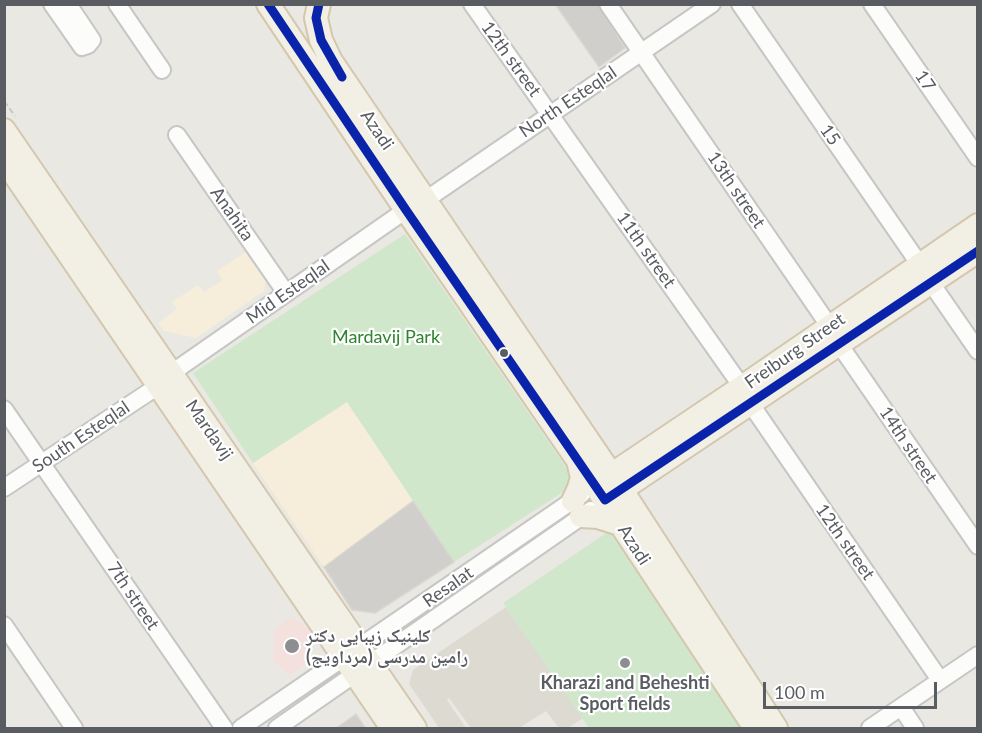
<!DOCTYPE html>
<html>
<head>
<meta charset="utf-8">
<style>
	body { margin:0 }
	#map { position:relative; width:982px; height:733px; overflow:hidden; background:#eae8e2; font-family:Lato,sans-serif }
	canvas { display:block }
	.frame { position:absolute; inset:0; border:6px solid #595d62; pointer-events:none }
	.scale { position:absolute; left:763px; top:682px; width:174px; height:27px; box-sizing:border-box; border:3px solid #595d62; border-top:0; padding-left:8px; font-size:18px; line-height:21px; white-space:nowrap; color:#595d62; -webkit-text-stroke:4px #fff; paint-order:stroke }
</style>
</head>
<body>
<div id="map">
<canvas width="982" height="733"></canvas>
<div class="frame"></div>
<div class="scale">100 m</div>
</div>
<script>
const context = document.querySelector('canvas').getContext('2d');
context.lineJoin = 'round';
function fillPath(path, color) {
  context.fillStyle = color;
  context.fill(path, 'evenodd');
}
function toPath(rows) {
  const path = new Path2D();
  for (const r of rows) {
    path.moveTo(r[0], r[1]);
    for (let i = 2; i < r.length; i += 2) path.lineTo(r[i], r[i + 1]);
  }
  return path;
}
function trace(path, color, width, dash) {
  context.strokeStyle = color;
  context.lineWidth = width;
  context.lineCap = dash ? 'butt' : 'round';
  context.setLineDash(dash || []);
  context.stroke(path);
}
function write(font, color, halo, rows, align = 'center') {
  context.font = font + ' Lato,"Noto Naskh Arabic",sans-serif';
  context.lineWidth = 4.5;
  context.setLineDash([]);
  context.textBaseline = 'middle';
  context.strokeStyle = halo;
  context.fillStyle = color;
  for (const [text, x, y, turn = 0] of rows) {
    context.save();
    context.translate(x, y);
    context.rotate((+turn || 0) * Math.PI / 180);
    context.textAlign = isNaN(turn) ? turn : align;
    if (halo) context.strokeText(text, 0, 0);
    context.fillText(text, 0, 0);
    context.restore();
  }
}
fillPath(toPath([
	[246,252,266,279,264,291,196,338,164,331,158,323,177,309,172,302,198,285,204,292,223,280,217,271],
	[347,402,413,501,324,567,253,463]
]), '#f6eeda');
fillPath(toPath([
	[506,607,583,718,568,728,559,728,546,711,519,728,471,728,449,698,447,700,466,728,439,728,409,684,413,670]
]), '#dddad2');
fillPath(toPath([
	[293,617,312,632,308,663,290,675,273,660,275,629]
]), '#f4e0dd');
fillPath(toPath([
	[405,234,577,483,454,562,347,402,253,463,193,373],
	[615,527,747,723,738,728,589,728,503,603]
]), '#d1e7cb');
const building = toPath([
	[555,4,598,4,625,48,599,67,555,4],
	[413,501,454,562,375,613,352,610,324,567,413,501],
	[356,714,366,729,335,729,356,714]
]);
fillPath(building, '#d0cfcc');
trace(building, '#dad7d2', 1.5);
const minor = toPath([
	[52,4,82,47,88,45,92,40,68,4],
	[117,4,162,70],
	[472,4,742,387],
	[608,4,830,327],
	[740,4,920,265],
	[872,4,978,158],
	[177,135,286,293],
	[424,201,712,4],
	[931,283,978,351],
	[839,344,978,546],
	[170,374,406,210],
	[750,403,940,680],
	[4,409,224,728],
	[4,488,158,386],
	[4,625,74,728],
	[901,707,915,728],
	[241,728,582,494],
	[277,728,591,510],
	[870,728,978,655]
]);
const major = toPath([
	[268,4,406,210,594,484,755,728],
	[319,4,316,18,321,40,331,61,621,489,776,728],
	[4,130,415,728],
	[4,159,392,728],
	[599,483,742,387,978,225],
	[609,498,978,251],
	[573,501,579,488,582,478,578,460],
	[581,516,598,517,620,524]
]);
trace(minor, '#c6c6c5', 20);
trace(major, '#d3c7ae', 26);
trace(toPath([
	[4,101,15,116]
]), '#c4cac6', 2, [6, 3]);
trace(minor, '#fcfcfb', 16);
trace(major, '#f2efe5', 22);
trace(toPath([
	[268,4,406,210,605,500,978,251],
	[319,4,316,18,321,40,342,77]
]), '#0924aa', 9);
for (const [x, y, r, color] of [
	[504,353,5,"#595d62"],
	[292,646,8,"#8c8e8f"],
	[625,663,6,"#8c8e8f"]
]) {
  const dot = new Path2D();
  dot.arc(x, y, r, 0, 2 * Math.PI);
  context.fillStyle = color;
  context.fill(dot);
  trace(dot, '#fff', 2);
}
write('18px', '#595d62', '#fff', [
	["12th street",511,59,54],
	["17",925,81,56],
	["North Esteqlal",568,102,-34],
	["Azadi",377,130,56],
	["15",830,135,55],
	["13th street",736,190,56],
	["Anahita",232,214,55],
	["11th street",646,250,55],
	["Mid Esteqlal",288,292,-35],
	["Freiburg Street",795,351,-35],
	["Mardavij",209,430,55],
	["South Esteqlal",81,437,-34],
	["14th street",908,445,56],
	["12th street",845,542,55],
	["Azadi",634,545,57],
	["Resalat",448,587,-35],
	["7th street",133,596,56]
]);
write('18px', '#2e842e', '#fff', [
	["Mardavij Park",386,337]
]);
write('bold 18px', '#595d62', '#fff', [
	["کلینیک زیبایی دکتر",306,636],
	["رامین مدرسی (مرداویج)",306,657],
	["Kharazi and Beheshti",625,683,"center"],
	["Sport fields",625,704,"center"]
], 'left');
</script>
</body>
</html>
